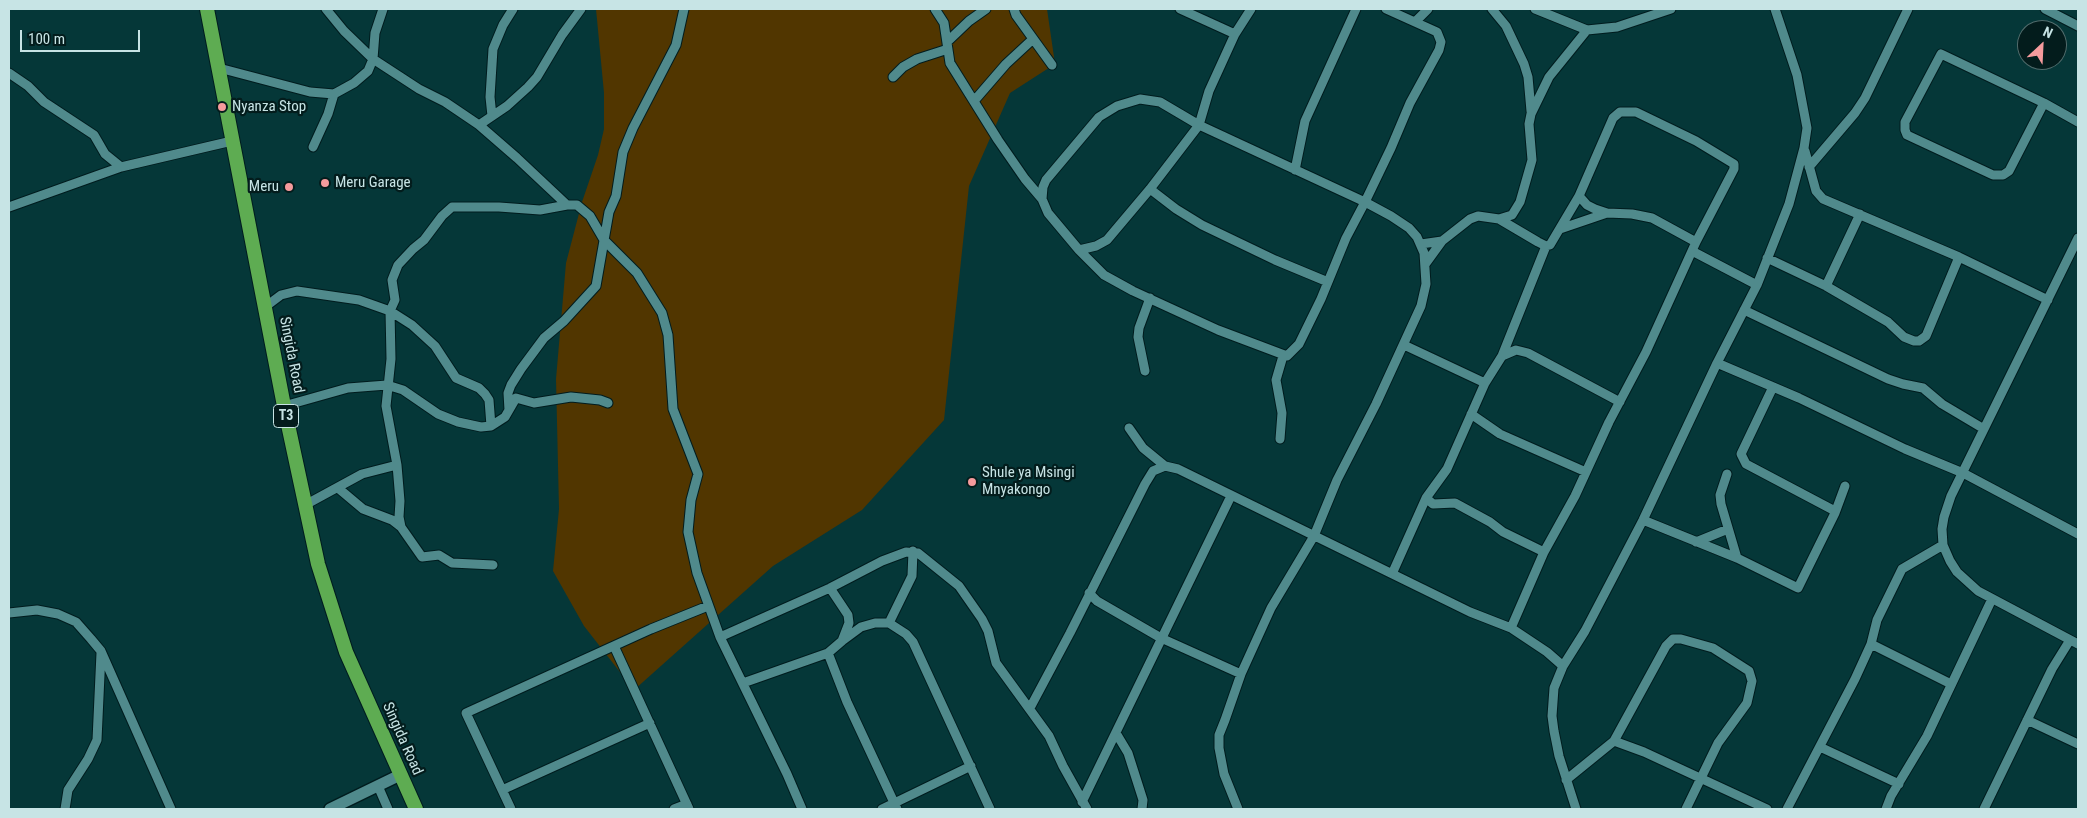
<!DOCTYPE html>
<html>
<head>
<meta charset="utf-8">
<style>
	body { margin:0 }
	#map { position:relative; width:2087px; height:818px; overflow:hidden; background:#053738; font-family:"Roboto Condensed",sans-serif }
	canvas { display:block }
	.frame { position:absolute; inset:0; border:10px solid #c7e4e5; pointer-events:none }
	.north { position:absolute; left:2017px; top:20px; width:50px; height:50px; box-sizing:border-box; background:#031c1c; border:1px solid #516c6c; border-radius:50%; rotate:25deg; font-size:14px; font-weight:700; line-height:20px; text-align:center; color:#c7e4e5 }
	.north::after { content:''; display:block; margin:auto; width:18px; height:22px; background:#f59b9d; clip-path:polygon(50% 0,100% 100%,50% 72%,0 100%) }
	.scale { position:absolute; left:20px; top:30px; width:120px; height:22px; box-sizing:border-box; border:2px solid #c7e4e5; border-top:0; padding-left:6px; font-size:15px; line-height:18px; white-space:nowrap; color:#c7e4e5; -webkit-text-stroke:4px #031c1c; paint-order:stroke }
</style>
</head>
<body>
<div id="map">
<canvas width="2087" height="818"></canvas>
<div class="frame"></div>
<div class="north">N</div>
<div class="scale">100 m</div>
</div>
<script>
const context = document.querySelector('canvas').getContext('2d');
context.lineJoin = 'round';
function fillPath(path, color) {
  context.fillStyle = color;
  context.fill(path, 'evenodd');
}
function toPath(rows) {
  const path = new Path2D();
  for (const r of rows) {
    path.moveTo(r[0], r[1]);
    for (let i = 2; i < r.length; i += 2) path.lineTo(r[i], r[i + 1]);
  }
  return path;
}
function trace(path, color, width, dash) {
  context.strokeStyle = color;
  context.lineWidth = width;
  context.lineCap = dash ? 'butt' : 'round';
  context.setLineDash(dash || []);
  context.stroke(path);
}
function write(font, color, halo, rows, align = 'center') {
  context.font = font + ' "Roboto Condensed",sans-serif';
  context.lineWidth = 4.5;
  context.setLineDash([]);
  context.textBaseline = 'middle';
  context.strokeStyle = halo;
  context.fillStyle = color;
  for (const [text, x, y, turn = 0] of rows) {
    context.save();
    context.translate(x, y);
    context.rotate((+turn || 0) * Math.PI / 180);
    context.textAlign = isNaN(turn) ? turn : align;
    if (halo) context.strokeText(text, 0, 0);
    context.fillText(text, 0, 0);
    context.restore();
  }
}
fillPath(toPath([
	[596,9,1047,9,1055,64,1010,93,969,186,944,420,862,510,773,566,634,690,584,626,553,571,559,509,556,379,566,263,582,202,598,155,604,129,604,93]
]), '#513600');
const minor = toPath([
	[326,9,344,31,373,59,419,89,445,102,479,125,517,158,567,205,577,205,590,216,604,240,637,273,662,313,668,335,673,409,698,474,691,500,688,532,697,573,720,637,787,774,802,809],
	[935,9,944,23,950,63,998,140,1025,179,1042,199],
	[1014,9,1016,15,1052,65],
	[1180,9,1235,34],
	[1492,9,1506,26,1524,64,1528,77,1531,111],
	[1535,9,1587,30,1617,27,1671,9],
	[2045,9,2078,26],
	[1416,21,1428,9],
	[947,42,969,21,986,9],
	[219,68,310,92,334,94,354,83,368,71,373,59,375,33,383,9],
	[9,73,28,86,44,102,94,135,105,154,121,167],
	[893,77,903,67,917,59,948,49],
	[974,101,1006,64,1033,39],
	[2044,103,2009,171,2003,175,1993,175,1907,135,1905,130,1905,122,1941,54,2044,103,2078,122],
	[492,116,490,97,493,49,503,25,513,9],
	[479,125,507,106,528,87,537,77,562,35,581,9],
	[313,147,328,114,334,94],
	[1805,151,1816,191,1823,199,1959,257,2048,300],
	[1809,167,1855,113,1865,98,1908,9],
	[1295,170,1305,121,1356,9],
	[1150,189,1176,209,1202,225,1275,260,1328,282],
	[1579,196,1587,205,1595,209,1607,213,1632,214,1652,218,1696,242],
	[9,207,121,167,232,141],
	[1499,219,1512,215,1520,202,1532,160,1529,124,1531,114,1549,77,1587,30],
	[1560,229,1607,213],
	[2078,238,1951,496,1944,517,1942,529,1943,545,1950,561,1957,572,1978,591,2078,644],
	[1421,244,1442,241],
	[1079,250,1096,246,1107,240,1150,189,1199,125,1209,91,1235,34,1251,9],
	[1692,251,1757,285],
	[1767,258,1826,286,1888,322,1904,337,1914,341,1919,341,1926,336,1959,257],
	[1426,263,1442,241,1470,219,1478,216,1499,219,1538,242,1546,246,1550,245,1579,196,1613,118,1620,112,1636,112,1696,141,1734,164,1734,169,1696,242,1646,352,1609,422,1575,496,1544,552,1511,628],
	[1826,286,1860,214],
	[265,307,281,295,297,291,359,300,390,311,412,325,435,346,456,378,479,388,485,394,489,400,491,426],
	[1744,310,1888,379,1903,384,1923,388,1942,404,1984,429],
	[1404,345,1485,383],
	[1502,356,1546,246],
	[1717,363,1799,398,1905,449,1963,473,2078,534],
	[1145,371,1138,337,1139,328,1150,298],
	[1773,387,1741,454,1746,464,1835,511],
	[284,406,348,388,387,385,403,390,438,414,458,422,481,427,491,426,505,417,516,398,534,403,571,397,600,400,608,403],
	[509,410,508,393,511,385,521,369,544,338,564,321,596,286,609,212,616,196,623,152,633,128,676,45,684,9],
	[1471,414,1500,434,1586,472],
	[1129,428,1143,448,1165,466],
	[1280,439,1282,413,1276,380,1283,356],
	[1727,474,1720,495,1721,504,1737,558],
	[338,488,363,509,392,520,401,527,422,557,439,555,452,563,493,565],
	[1426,498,1433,504,1455,503,1490,522,1503,532,1544,552],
	[305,505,362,474,397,465],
	[1643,520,1737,558,1798,588,1835,513,1845,486],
	[401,527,399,517,400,501,397,465,386,406,391,359,390,311,395,300,392,280,398,265,413,249,424,240,442,216,452,207,499,207,540,210,567,205],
	[1696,542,1728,529],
	[1392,574,1426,498,1447,469,1485,383,1502,356,1516,350,1528,353,1620,402],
	[1089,593,1097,601,1161,638,1241,674],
	[9,613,37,610,58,614,76,622,91,639,101,651,171,809],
	[889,623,912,576,913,551],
	[720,637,830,588,882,561,906,552,918,553,959,586,982,619,988,631,996,663,1049,736,1063,766,1087,809],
	[842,641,861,627,875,623,889,623,906,634,913,642,990,809],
	[1871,644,1951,684],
	[614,646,689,809],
	[828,653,847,702,897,809],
	[743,683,828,653,842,641,849,623,848,615,830,588],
	[1030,708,1070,633,1145,484,1153,471,1165,466,1178,469,1470,612,1511,628,1547,652,1563,666],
	[2027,720,2078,744],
	[1116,733,1128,753,1143,800,1142,809],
	[1614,741,1666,646,1673,639,1681,639,1713,648,1749,671,1752,681,1747,703,1718,743,1686,809],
	[1820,747,1899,784],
	[1566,780,1614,741,1644,752,1767,809],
	[378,786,388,809],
	[502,790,650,723],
	[1082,802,1231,496],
	[65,809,68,790,88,759,97,740,101,653],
	[511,809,466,713,651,629,708,606],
	[674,809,687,804],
	[882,809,971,766],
	[1238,809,1224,774,1219,748,1219,735,1225,720,1241,674,1271,608,1314,536,1337,480,1376,404,1421,306,1426,284,1424,253,1417,237,1409,228,1391,216,1365,202,1199,125,1160,102,1140,99,1117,106,1099,117,1046,180,1043,187,1042,199,1048,213,1079,250,1104,275,1133,291,1218,330,1287,356,1299,344,1321,299,1346,238,1365,202,1391,148,1410,103,1439,50,1441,42,1437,32,1386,9],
	[1576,809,1559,756,1554,731,1552,716,1554,688,1563,666,1585,631,1643,520,1717,363,1757,285,1789,204,1804,148,1807,128,1797,75,1775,9],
	[1787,809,1855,679,1871,644,1877,620,1902,569,1943,545],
	[1886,809,1891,796,1927,736,1992,599],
	[1984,809,2052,669,2070,640]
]);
const tertiary = toPath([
	[330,809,400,775]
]);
const trunk = toPath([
	[207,9,284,406,318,564,346,652,416,809]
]);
trace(minor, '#001c1e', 11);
trace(tertiary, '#001c1e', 14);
trace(trunk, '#001c1e', 16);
trace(minor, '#508a8c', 9);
trace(tertiary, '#508a8c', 11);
trace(trunk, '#5eac52', 14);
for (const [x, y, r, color] of [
	[222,107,5,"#f59b9d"],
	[325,183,5,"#f59b9d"],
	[289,187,5,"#f59b9d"],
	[972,482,5,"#f59b9d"]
]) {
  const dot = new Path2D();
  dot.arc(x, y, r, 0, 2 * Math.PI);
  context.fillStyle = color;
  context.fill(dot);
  trace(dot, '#031c1c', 2);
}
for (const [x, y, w] of [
	[286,416,25]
]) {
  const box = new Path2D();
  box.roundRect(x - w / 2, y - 11.5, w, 23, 4);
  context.fillStyle = '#031c1c';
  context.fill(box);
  trace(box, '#c7e4e5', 1);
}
write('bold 14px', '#c7e4e5', null, [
	["T3",286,416]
]);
write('15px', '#c7e4e5', '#031c1c', [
	["Nyanza Stop",232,107],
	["Meru Garage",335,183],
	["Meru",279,187,"right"],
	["Shule ya Msingi",982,473],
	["Mnyakongo",982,490]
], 'left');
write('15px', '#c7e4e5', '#031c1c', [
	["Singida Road",291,355,79],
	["Singida Road",402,739,66]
]);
</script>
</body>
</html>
